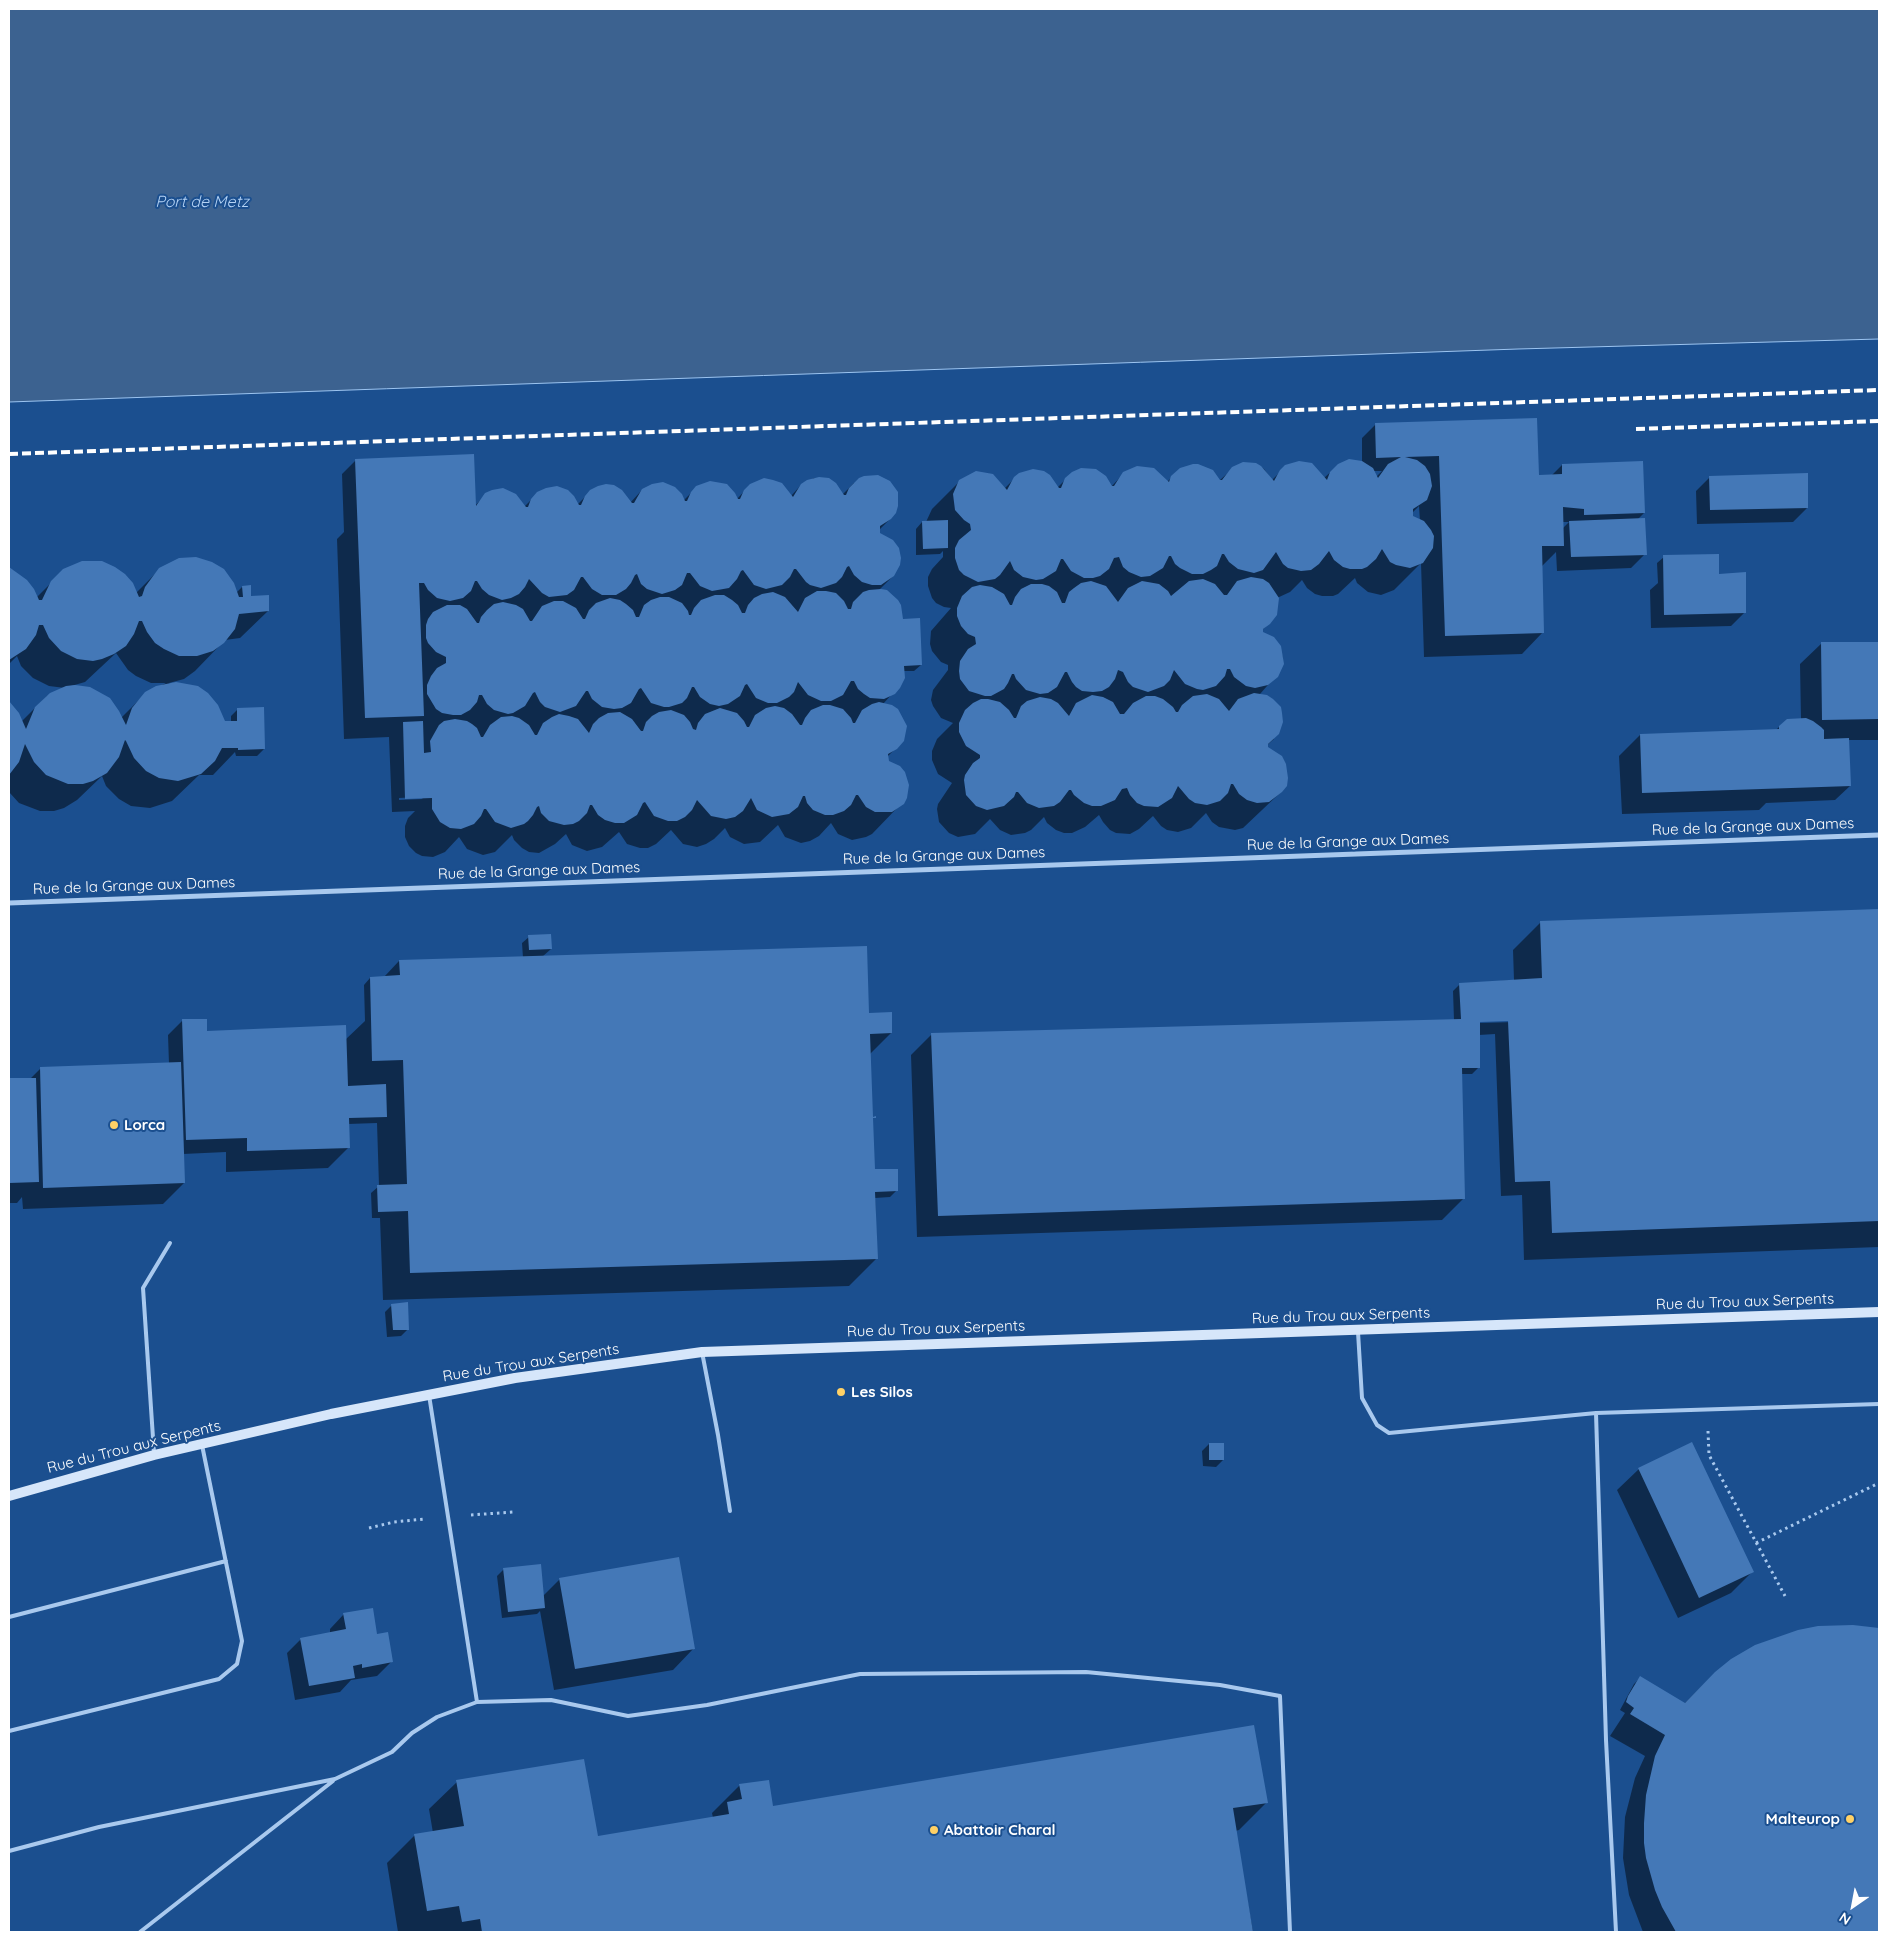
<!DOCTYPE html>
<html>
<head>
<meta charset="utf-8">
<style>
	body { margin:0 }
	#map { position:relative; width:1888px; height:1941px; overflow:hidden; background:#1b4f8f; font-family:Quicksand,sans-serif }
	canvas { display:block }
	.frame { position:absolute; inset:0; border:10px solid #fff; pointer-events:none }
	.north { position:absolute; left:1828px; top:1881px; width:50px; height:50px; -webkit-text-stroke:4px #1b4f8f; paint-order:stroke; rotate:213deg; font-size:14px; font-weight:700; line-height:20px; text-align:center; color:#fff }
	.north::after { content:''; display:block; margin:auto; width:18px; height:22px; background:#fff; clip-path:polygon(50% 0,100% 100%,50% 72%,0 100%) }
</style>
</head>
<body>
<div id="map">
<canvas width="1888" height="1941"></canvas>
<div class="frame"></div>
<div class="north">N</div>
</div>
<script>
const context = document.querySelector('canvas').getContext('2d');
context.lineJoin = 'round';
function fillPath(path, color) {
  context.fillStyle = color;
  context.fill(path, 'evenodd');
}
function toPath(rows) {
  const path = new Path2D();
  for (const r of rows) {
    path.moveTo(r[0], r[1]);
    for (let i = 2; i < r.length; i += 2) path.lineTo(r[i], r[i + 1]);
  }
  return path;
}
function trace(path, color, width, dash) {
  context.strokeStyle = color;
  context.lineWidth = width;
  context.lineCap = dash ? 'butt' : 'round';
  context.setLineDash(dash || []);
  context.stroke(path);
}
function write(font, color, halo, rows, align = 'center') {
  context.font = font + ' Quicksand,sans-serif';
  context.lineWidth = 4;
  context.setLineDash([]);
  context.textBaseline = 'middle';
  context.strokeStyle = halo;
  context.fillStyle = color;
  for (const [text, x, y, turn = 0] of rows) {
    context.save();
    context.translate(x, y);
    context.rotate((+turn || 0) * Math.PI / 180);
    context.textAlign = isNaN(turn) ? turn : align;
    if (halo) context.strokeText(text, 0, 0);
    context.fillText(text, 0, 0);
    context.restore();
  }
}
const water = toPath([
	[9,9,1879,9,1879,339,1518,349,9,402,9,9]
]);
fillPath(water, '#3c6290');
trace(water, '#9cc4f0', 1);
fillPath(toPath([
	[1376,424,1538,476,1552,475,1562,465,1644,513,1637,520,1645,554,1631,568,1557,571,1556,552,1541,567,1543,632,1522,654,1424,657,1421,563,1394,590,1381,595,1368,592,1357,583,1355,578,1338,594,1333,596,1322,596,1315,594,1307,588,1302,580,1290,592,1277,598,1269,623,1262,630,1262,633,1280,647,1283,659,1281,670,1260,694,1272,700,1274,739,1266,746,1281,792,1243,828,1235,830,1219,827,1212,822,1206,813,1191,828,1178,832,1167,830,1161,826,1153,816,1139,829,1130,834,1116,833,1110,830,1103,822,1099,815,1085,827,1072,833,1064,833,1056,830,1047,823,1044,817,1031,830,1025,833,1011,835,1000,830,990,819,975,834,958,837,949,833,939,822,937,809,938,804,952,783,938,774,932,760,932,751,937,739,953,723,941,718,933,706,931,700,933,690,948,670,948,665,941,662,932,651,930,644,931,631,951,608,944,607,936,603,932,598,928,586,928,577,932,569,943,557,943,551,940,554,916,555,916,529,922,522,926,522,932,509,960,481,1004,489,1015,478,1057,488,1070,475,1111,487,1124,473,1167,482,1179,470,1219,481,1233,468,1256,464,1264,469,1272,480,1286,466,1324,478,1335,468,1362,464,1362,438],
	[1373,471,1382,471,1376,477],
	[1419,506,1420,521,1412,517,1412,513],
	[1562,522,1569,522,1562,529],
	[356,460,474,507,486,494,524,507,538,493,577,505,591,491,630,503,642,490,683,501,697,487,737,499,750,485,791,496,801,485,814,478,828,479,842,495,854,483,890,519,879,530,893,576,878,591,900,624,921,665,914,671,904,671,902,683,883,704,896,748,887,757,900,805,872,834,866,837,852,840,838,834,831,823,819,836,810,841,801,843,785,837,778,825,760,842,744,844,730,837,725,828,714,839,706,844,697,847,683,844,671,830,656,844,648,848,640,848,627,844,619,832,602,847,587,851,572,845,566,834,555,844,539,853,529,852,522,848,514,840,512,835,495,852,483,855,467,849,459,837,445,852,433,857,422,856,416,853,409,846,405,837,405,826,408,818,415,811,392,812,389,737,344,739,337,539,344,532,342,474],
	[420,797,423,799,399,800,399,798],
	[1710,477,1807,508,1793,522,1697,524,1696,491],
	[1664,557,1718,574,1745,612,1731,626,1651,628,1650,590,1658,583,1657,563],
	[9,569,14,571,36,598,64,570,136,593,160,569,236,593,242,587,250,597,268,611,240,638,225,640,195,671,184,679,169,683,224,722,231,722,231,716,237,710,264,749,257,756,236,756,235,752,213,775,199,775,172,801,150,808,131,806,119,799,106,786,102,776,77,800,64,808,54,811,40,811,19,803,9,792,9,703,18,713,21,722,47,696,65,688,49,686,33,678,21,666,17,656,9,664],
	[116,653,128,670,136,676,151,683,166,683,146,693,121,718,71,686,85,682],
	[1822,643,1879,643,1879,740,1848,740,1850,786,1835,800,1766,803,1759,810,1622,814,1619,756,1640,735,1775,731,1783,723,1801,720,1800,664],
	[1879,910,1879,1247,1524,1260,1522,1195,1501,1196,1495,1034,1479,1035,1479,1067,1472,1074,1461,1074,1463,1199,1442,1220,917,1237,911,1055,932,1034,1454,1020,1453,991,1460,984,1514,980,1513,950,1540,923],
	[1514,1019,1515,1022,1479,1023,1479,1021],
	[529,937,551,949,542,957,868,1014,891,1033,869,1055,874,1172,897,1190,890,1197,875,1198,877,1258,849,1286,383,1300,380,1218,372,1218,371,1193,379,1186,377,1123,348,1124,349,1147,328,1168,226,1172,226,1152,183,1154,184,1183,163,1204,23,1209,22,1197,17,1203,9,1203,9,1080,30,1079,40,1069,169,1064,168,1035,182,1021,206,1032,345,1040,365,1021,364,985,370,978,384,977,399,961,523,958,522,943],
	[392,1305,408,1329,401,1336,387,1337,385,1312],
	[1209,1444,1223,1460,1216,1467,1203,1466,1202,1451],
	[1639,1469,1752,1572,1731,1593,1678,1618,1617,1490],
	[504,1569,543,1596,560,1579,694,1648,673,1670,554,1690,540,1611,537,1614,502,1618,497,1576],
	[344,1614,376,1635,391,1662,377,1676,351,1680,340,1692,295,1700,287,1653,301,1639,330,1633,330,1629],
	[1863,1627,1879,1630,1879,1932,1643,1932,1629,1895,1623,1858,1625,1817,1635,1778,1645,1756,1610,1736,1625,1713,1620,1710,1634,1684,1640,1678,1684,1704,1710,1678],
	[457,1782,596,1838,713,1818,712,1813,740,1785,772,1808,1266,1803,1239,1830,1235,1831,1253,1932,398,1932,387,1863,414,1836,433,1833,429,1809]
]), '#0007');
fillPath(toPath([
	[1537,418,1539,475,1562,474,1562,464,1643,461,1645,513,1584,515,1584,509,1563,507,1564,546,1542,546,1544,633,1445,636,1439,456,1405,457,1417,460,1425,466,1430,474,1432,486,1427,500,1413,509,1413,516,1424,521,1431,530,1434,536,1433,548,1423,563,1410,568,1396,565,1390,562,1382,549,1376,559,1367,567,1362,569,1350,569,1343,567,1334,560,1329,551,1319,564,1311,570,1301,571,1288,568,1283,564,1276,552,1263,570,1254,573,1238,569,1229,562,1224,554,1222,554,1217,566,1211,570,1203,574,1192,574,1180,568,1175,564,1171,556,1169,556,1163,568,1150,576,1141,577,1129,572,1123,567,1119,557,1114,558,1109,569,1100,576,1093,578,1084,578,1071,571,1063,559,1061,559,1056,571,1043,579,1036,580,1023,577,1014,570,1010,561,1000,575,995,579,978,582,964,575,959,570,955,558,955,548,959,540,971,530,970,524,964,520,955,510,953,494,959,480,976,471,993,474,1007,490,1014,477,1019,473,1033,469,1044,471,1050,475,1059,488,1061,488,1065,478,1072,472,1081,468,1096,469,1106,476,1112,486,1114,486,1123,472,1137,466,1154,468,1169,482,1171,476,1180,468,1193,464,1198,464,1213,470,1220,480,1222,480,1232,467,1243,462,1256,463,1261,466,1274,481,1280,470,1285,465,1299,461,1312,463,1327,480,1330,472,1338,464,1349,459,1362,461,1373,468,1378,478,1388,464,1401,457,1376,458,1375,423],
	[474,454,476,506,485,493,492,490,503,488,516,494,526,507,528,507,531,499,537,492,546,488,557,486,568,490,574,496,579,505,581,505,585,496,590,490,598,486,606,484,614,485,622,490,632,503,634,503,642,489,652,484,663,482,675,487,682,494,685,501,687,501,691,492,696,486,710,481,727,484,735,493,738,499,740,499,744,490,750,484,764,478,773,480,782,483,793,497,801,484,807,480,819,477,829,478,836,483,844,495,846,495,849,488,859,478,864,476,878,475,890,481,898,492,898,506,896,513,891,519,880,526,880,533,893,540,899,548,901,558,900,565,894,576,881,585,872,585,862,582,854,575,849,566,847,567,842,577,836,583,821,588,810,585,806,582,796,569,794,569,790,577,782,585,766,589,754,585,743,570,741,571,737,579,729,588,712,591,700,586,690,573,687,573,682,585,675,590,662,594,647,589,641,584,637,574,635,575,631,583,626,589,616,595,602,595,592,589,583,577,581,577,574,590,567,595,549,597,542,593,529,579,525,587,519,594,511,598,502,600,489,595,482,589,477,581,475,581,471,591,463,598,450,601,437,598,428,590,424,583,419,583,424,716,365,718,355,459],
	[1808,473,1808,508,1710,510,1709,476],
	[1645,518,1647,555,1571,557,1569,521],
	[948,520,948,548,923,549,922,521],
	[1719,554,1719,574,1746,572,1746,613,1664,615,1663,555],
	[196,557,212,562,224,569,234,583,239,597,243,597,242,586,251,585,251,596,269,595,269,611,239,614,235,629,224,643,213,651,197,656,179,656,164,649,155,643,147,632,142,621,139,621,134,634,126,646,114,654,102,659,93,661,77,659,61,651,49,638,43,625,39,625,36,635,26,649,9,660,9,567,27,580,34,589,39,600,42,600,51,581,63,569,82,561,102,561,115,567,125,574,133,583,139,597,142,596,145,587,159,568,179,558],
	[1251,577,1263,579,1269,583,1279,598,1277,615,1270,624,1263,629,1263,632,1274,637,1281,646,1284,664,1278,677,1268,685,1255,688,1246,686,1234,677,1230,669,1227,669,1225,676,1216,686,1203,690,1197,689,1185,684,1174,670,1170,680,1164,686,1148,692,1133,687,1128,682,1123,672,1118,670,1115,679,1109,687,1102,691,1093,692,1082,691,1076,687,1072,682,1067,672,1065,672,1057,687,1048,693,1040,694,1026,690,1016,679,1014,674,1012,674,1008,683,1004,689,991,696,985,696,969,691,960,679,959,671,960,661,968,649,976,644,975,637,968,634,961,626,957,616,957,608,962,596,972,587,980,585,992,587,1004,594,1010,605,1012,605,1015,597,1021,589,1031,584,1042,584,1049,586,1057,592,1062,603,1065,603,1069,592,1074,588,1081,583,1091,581,1106,586,1118,602,1128,588,1142,581,1159,584,1168,591,1171,596,1189,581,1203,579,1215,584,1224,595,1227,595,1237,581],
	[881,589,887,590,898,600,901,605,903,619,920,618,922,665,904,666,905,678,900,688,895,694,884,699,870,698,864,694,858,689,854,681,851,681,843,695,831,701,821,701,808,695,798,682,794,692,789,697,777,703,768,703,756,698,747,684,745,685,740,696,728,704,719,706,710,704,700,697,694,687,692,687,687,698,682,703,669,707,664,707,651,703,641,688,639,689,631,703,622,708,614,709,602,707,592,699,588,691,586,691,576,706,560,712,545,707,540,702,535,692,533,693,525,706,513,713,508,714,494,710,487,704,482,695,479,695,477,702,470,710,461,715,453,715,442,713,436,709,427,694,427,685,431,676,437,668,446,663,446,657,436,652,428,643,426,638,426,625,428,619,433,612,447,605,460,605,467,609,477,623,479,623,481,617,487,610,494,604,503,602,516,605,523,609,530,621,532,621,542,606,554,601,563,601,576,608,583,619,585,619,589,610,596,603,610,598,620,600,626,604,633,610,636,617,639,617,644,605,651,600,660,597,669,597,682,603,688,611,689,615,691,615,694,608,701,600,715,595,724,595,732,600,738,605,742,613,745,613,748,605,754,598,762,594,773,592,785,597,798,612,805,598,817,591,826,591,836,593,844,601,848,609,851,609,853,602,863,592,869,590],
	[1821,642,1879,642,1879,719,1822,720],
	[176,682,198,686,208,693,218,705,225,721,237,721,237,708,264,707,265,749,238,750,238,748,222,748,215,761,201,774,178,781,159,778,146,771,134,758,126,741,125,740,119,757,107,773,93,781,83,784,68,784,46,775,34,762,25,744,19,762,9,775,9,701,19,713,26,729,35,707,50,693,66,686,75,685,90,687,110,698,119,711,126,725,132,708,145,692,156,686],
	[1254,693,1267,695,1273,699,1281,707,1282,713,1283,722,1279,734,1268,744,1268,747,1282,756,1286,764,1288,778,1287,786,1282,792,1269,802,1257,803,1247,800,1239,794,1233,784,1231,784,1228,793,1220,801,1207,805,1195,803,1189,799,1178,786,1172,798,1158,807,1144,806,1137,803,1130,795,1127,788,1122,789,1115,800,1101,806,1092,806,1084,803,1074,795,1071,790,1069,790,1060,802,1054,806,1039,808,1027,803,1018,792,1016,792,1014,797,1004,806,987,810,976,806,966,795,964,780,965,775,973,763,980,758,980,755,966,746,959,732,959,723,965,710,973,703,981,699,988,699,1000,702,1009,710,1014,718,1016,718,1021,706,1027,701,1040,697,1051,699,1058,703,1069,716,1076,703,1092,695,1103,697,1113,702,1120,714,1124,714,1133,703,1146,696,1155,696,1163,699,1173,707,1176,712,1178,712,1182,705,1193,696,1207,694,1219,699,1229,711,1238,699],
	[879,702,892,705,898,709,907,726,904,741,897,749,888,754,889,761,900,766,905,772,909,785,907,798,904,804,892,812,875,812,866,807,858,795,856,795,851,805,844,811,833,815,825,815,813,810,807,803,805,796,803,796,798,807,789,814,772,817,757,810,751,798,743,811,735,817,726,819,711,816,697,800,692,810,685,817,677,821,668,821,654,816,645,802,643,803,637,815,624,823,615,823,605,820,598,815,592,805,590,805,587,813,579,821,573,824,564,825,549,821,541,813,539,806,537,807,533,815,528,821,524,824,511,828,495,822,486,809,484,809,481,816,474,824,461,829,450,828,440,822,432,809,432,798,405,799,403,722,423,721,424,753,431,752,430,741,439,725,444,721,455,719,467,721,472,724,477,728,481,737,483,737,490,725,501,717,512,716,519,718,529,725,535,735,537,735,543,723,552,717,559,714,569,716,578,719,589,733,593,724,599,718,608,713,620,712,632,719,641,731,643,731,646,722,652,716,659,712,671,710,684,715,690,722,693,729,696,730,698,723,705,714,720,708,737,713,744,721,747,727,749,727,755,715,766,708,775,706,784,708,792,714,800,725,802,725,805,718,811,710,823,705,830,705,843,709,851,718,853,723,855,723,862,710,872,704],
	[1806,718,1813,721,1821,727,1824,730,1824,739,1849,738,1851,786,1642,793,1640,734,1779,729,1779,726,1787,719],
	[1879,909,1879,1221,1552,1233,1550,1181,1515,1182,1508,1021,1480,1022,1480,1068,1462,1068,1465,1199,938,1216,931,1033,1461,1019,1459,983,1542,978,1540,921],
	[551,934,552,949,529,950,528,935],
	[867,946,869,1013,892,1012,892,1033,870,1034,873,1117,876,1116,876,1118,873,1118,875,1169,898,1169,898,1191,875,1192,878,1259,410,1273,408,1211,378,1212,377,1185,407,1184,403,1060,372,1061,370,977,400,975,399,960],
	[182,1019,207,1019,207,1031,346,1025,348,1086,386,1084,387,1117,349,1118,350,1148,247,1151,247,1138,186,1140],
	[181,1062,185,1183,43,1188,40,1067],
	[9,1078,36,1078,39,1182,9,1183],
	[408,1302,409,1330,393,1330,391,1304],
	[1692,1442,1754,1572,1699,1598,1638,1468],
	[1209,1443,1224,1443,1224,1460,1209,1460],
	[679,1557,695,1649,575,1669,559,1578],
	[541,1564,545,1608,508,1612,503,1568],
	[373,1608,377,1634,388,1632,393,1662,362,1668,362,1664,353,1666,355,1678,309,1686,300,1638,346,1629,343,1613],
	[1853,1625,1879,1628,1879,1932,1676,1932,1662,1907,1655,1890,1646,1858,1644,1843,1644,1823,1646,1795,1655,1756,1665,1735,1630,1714,1634,1708,1626,1702,1628,1696,1640,1676,1685,1703,1715,1672,1731,1659,1755,1645,1798,1630,1818,1626],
	[1254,1725,1268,1803,1233,1808,1253,1932,482,1932,480,1919,462,1922,459,1906,427,1911,414,1834,464,1826,456,1780,584,1759,598,1836,729,1814,727,1802,742,1799,739,1784,769,1780,773,1806]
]), '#4478b7');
trace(toPath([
	[1708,1431,1709,1455,1785,1596],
	[471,1515,513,1512],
	[369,1528,394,1522,425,1519],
	[1756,1543,1879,1483]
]), '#a9c9ee', 3, [2.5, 4]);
trace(toPath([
	[1358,1332,1362,1398,1377,1425,1389,1433,1596,1413,1879,1404],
	[702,1352,718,1435,730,1511],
	[429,1395,477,1702],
	[1596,1413,1606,1740,1616,1932],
	[154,1453,143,1288,170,1243],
	[9,1617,226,1561],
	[9,1731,219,1679,237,1664,242,1641,202,1445],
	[9,1851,99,1827,335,1779,392,1752,412,1733,437,1717,477,1702,551,1700,628,1716,707,1705,860,1674,1086,1672,1220,1685,1280,1696,1290,1932],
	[140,1932,333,1781]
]), '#a9c9ee', 4);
trace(toPath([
	[9,903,1879,835]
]), '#a9c9ee', 5);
trace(toPath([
	[9,1496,154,1455,331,1414,515,1378,702,1352,1879,1312]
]), '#d6e6fa', 10);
trace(toPath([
	[1636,429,1879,421],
	[9,454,1879,390]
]), '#fff', 4, [9, 4]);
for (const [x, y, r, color] of [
	[114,1125,5,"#ffd166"],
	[841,1392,5,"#ffd166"],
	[1850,1819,5,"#ffd166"],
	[934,1830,5,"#ffd166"]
]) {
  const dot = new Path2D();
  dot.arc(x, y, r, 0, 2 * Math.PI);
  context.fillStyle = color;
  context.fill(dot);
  trace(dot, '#1b4f8f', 2);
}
write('15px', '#fff', '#1b4f8f', [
	["Rue de la Grange aux Dames",1753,827,-2],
	["Rue de la Grange aux Dames",1348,842,-2],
	["Rue de la Grange aux Dames",944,856,-2],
	["Rue de la Grange aux Dames",539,871,-2],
	["Rue de la Grange aux Dames",134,886,-2],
	["Rue du Trou aux Serpents",1745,1302,-2],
	["Rue du Trou aux Serpents",1341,1316,-2],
	["Rue du Trou aux Serpents",936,1329,-2],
	["Rue du Trou aux Serpents",531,1363,-9],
	["Rue du Trou aux Serpents",134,1447,-14]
]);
write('bold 15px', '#fff', '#1b4f8f', [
	["Lorca",124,1125],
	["Les Silos",851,1392],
	["Malteurop",1840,1819,"right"],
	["Abattoir Charal",944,1830]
], 'left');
write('italic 16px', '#b5d3f5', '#1b4f8f', [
	["Port de Metz",202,202]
]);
</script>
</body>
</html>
